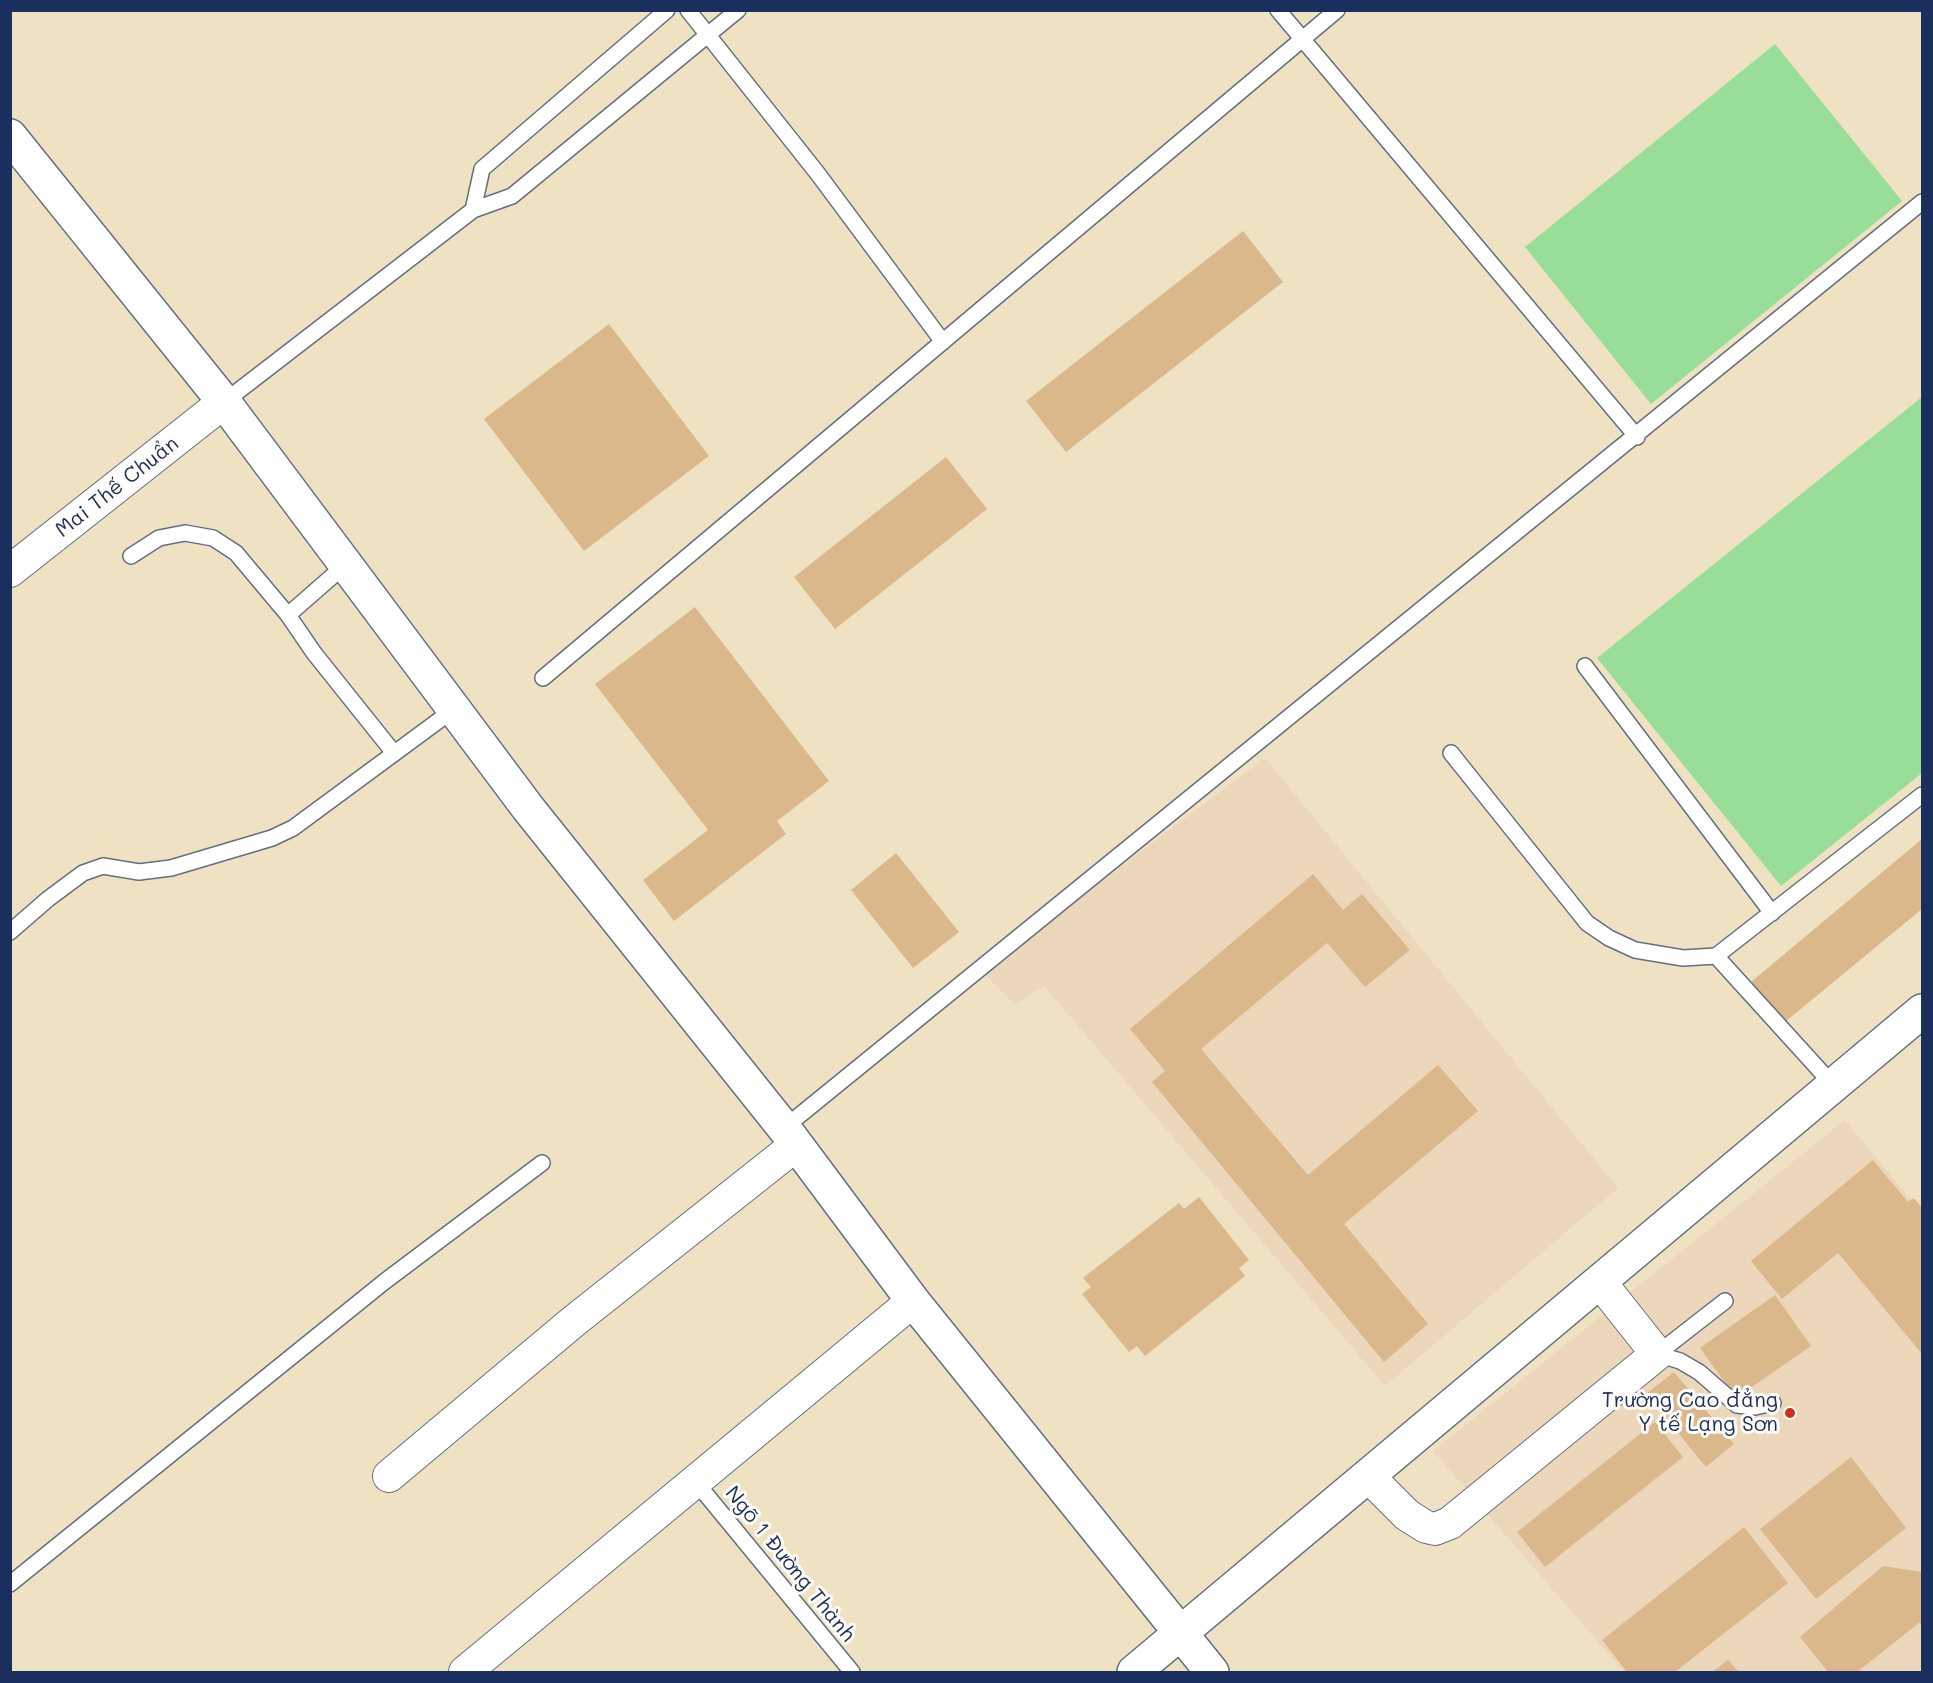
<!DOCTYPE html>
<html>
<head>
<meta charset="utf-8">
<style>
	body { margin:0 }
	#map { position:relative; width:1933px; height:1683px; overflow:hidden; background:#eee2c3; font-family:Mali,sans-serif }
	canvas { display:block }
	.frame { position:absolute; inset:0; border:12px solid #1b2f5e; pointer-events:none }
</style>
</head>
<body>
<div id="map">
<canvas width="1933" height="1683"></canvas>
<div class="frame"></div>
</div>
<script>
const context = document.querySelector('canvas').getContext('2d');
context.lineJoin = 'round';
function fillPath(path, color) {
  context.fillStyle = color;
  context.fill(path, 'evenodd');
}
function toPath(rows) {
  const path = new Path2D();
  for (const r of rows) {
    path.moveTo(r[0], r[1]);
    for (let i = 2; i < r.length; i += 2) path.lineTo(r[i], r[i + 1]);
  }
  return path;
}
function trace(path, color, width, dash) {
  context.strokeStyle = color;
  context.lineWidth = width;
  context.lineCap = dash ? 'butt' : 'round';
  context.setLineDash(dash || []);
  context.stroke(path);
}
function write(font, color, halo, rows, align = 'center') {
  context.font = font + ' Mali,sans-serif';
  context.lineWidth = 6;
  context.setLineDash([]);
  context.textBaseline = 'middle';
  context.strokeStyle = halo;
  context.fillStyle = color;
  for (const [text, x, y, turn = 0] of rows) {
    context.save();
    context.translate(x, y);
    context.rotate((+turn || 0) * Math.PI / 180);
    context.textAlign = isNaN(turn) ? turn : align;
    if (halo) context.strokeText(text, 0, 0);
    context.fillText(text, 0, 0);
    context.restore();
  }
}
fillPath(toPath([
	[1265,758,1618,1188,1385,1386,1044,986,1015,1005,981,971],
	[1845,1120,1922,1213,1922,1672,1624,1672,1433,1451]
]), '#edd7ba');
fillPath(toPath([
	[1775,44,1902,201,1651,404,1525,247],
	[1922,397,1922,773,1781,886,1597,658]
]), '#98de98');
fillPath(toPath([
	[1243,231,1283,282,1066,452,1026,401],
	[609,324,709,456,584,551,484,419],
	[946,457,987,509,835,629,794,577],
	[695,607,829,781,777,821,786,834,674,921,643,880,708,830,595,684],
	[1922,839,1922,909,1785,1022,1751,982],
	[896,853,959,932,913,968,851,890],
	[1313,874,1343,910,1362,894,1410,950,1365,987,1327,943,1201,1049,1308,1175,1438,1065,1478,1111,1344,1224,1428,1324,1384,1362,1152,1082,1165,1071,1130,1029],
	[1873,1160,1908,1202,1914,1198,1922,1208,1922,1354,1838,1253,1782,1299,1751,1261],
	[1199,1197,1249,1260,1239,1268,1245,1276,1145,1356,1137,1346,1129,1352,1082,1294,1091,1287,1083,1278,1179,1203,1184,1209],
	[1775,1295,1811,1346,1736,1398,1700,1348],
	[1674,1372,1734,1444,1706,1467,1646,1394],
	[1655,1422,1683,1457,1545,1567,1517,1532],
	[1851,1457,1906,1528,1816,1599,1760,1529],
	[1744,1527,1788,1583,1675,1672,1627,1672,1602,1640],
	[1883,1566,1922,1572,1922,1624,1919,1623,1857,1672,1828,1672,1800,1637],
	[1728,1660,1739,1672,1712,1672]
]), '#dbb88c');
const service = toPath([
	[688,10,818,174,943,342],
	[1278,10,1637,437],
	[473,210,482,169,667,10],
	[224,402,473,210,512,196,738,10],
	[131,556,159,538,185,533,213,538,236,553,288,615],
	[344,566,288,615,314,653,394,753],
	[1585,666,1772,913],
	[543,678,1337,10],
	[1451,753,1587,923,1609,938,1635,950,1683,958,1716,956],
	[10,932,48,899,83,873,103,866,139,872,171,868,272,838,293,828,453,710],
	[1834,1086,1716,956,1922,795],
	[784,1128,1922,202],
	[1657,1354,1680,1361,1699,1372,1737,1405,1755,1407,1773,1403],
	[1657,1354,1725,1301],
	[695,1481,852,1672],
	[10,1584,384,1282,542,1163]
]);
const minor = toPath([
	[10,571,224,402],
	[389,1476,574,1321,796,1145],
	[1368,1476,1407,1515,1426,1527,1435,1529,1450,1523,1657,1354,1600,1282],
	[465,1672,913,1301]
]);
const tertiary = toPath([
	[10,136,224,402,528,808,784,1128,913,1301,1212,1672],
	[1134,1672,1922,1011]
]);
trace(service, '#656e81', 18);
trace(minor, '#656e81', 34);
trace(tertiary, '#656e81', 36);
trace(service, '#fff', 15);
trace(minor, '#fff', 32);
trace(tertiary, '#fff', 33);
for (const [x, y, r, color] of [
	[1790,1413,6,"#c8321e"]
]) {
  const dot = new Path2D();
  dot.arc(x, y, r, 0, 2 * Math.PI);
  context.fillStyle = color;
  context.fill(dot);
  trace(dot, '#fdfcf7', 2);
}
write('21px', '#1b2f5e', '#fdfcf7', [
	["Mai Thế Chuẩn",117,487,-38],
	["Ngõ 1 Đường Thành",790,1564,51]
]);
write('21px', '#1b2f5e', '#fdfcf7', [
	["Trường Cao đẳng",1778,1401],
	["Y tế Lạng Sơn",1778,1425]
], 'right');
</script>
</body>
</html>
